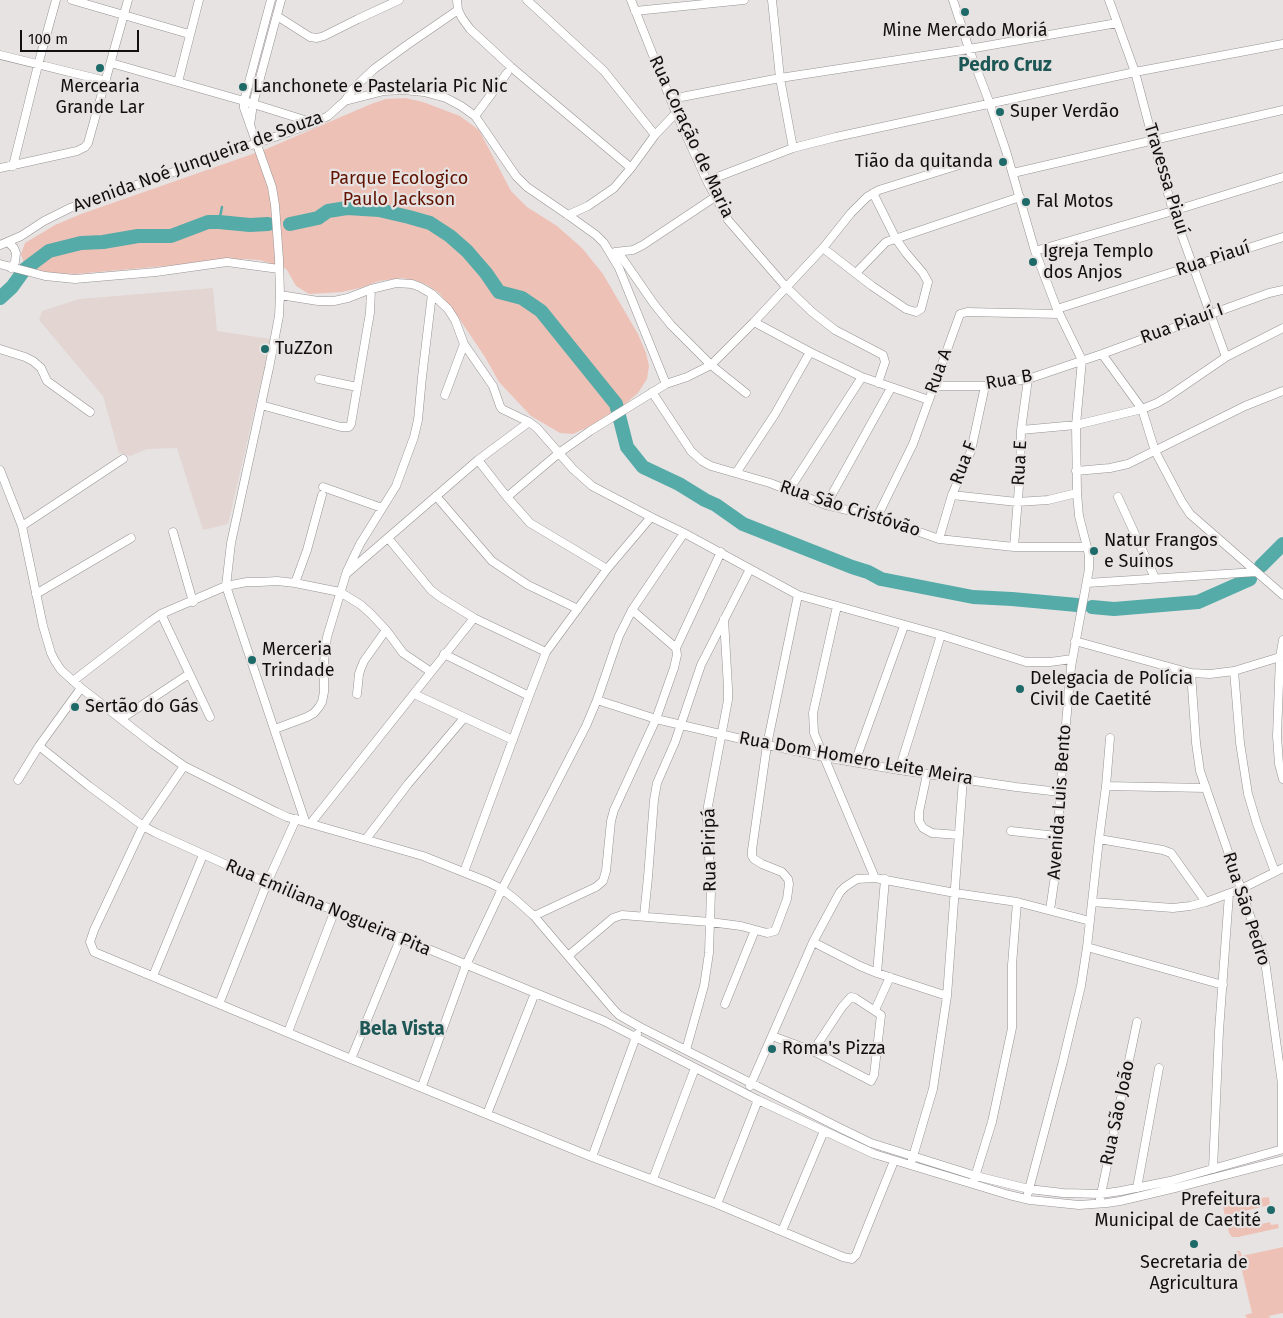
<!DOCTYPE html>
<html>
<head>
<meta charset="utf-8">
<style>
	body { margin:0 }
	#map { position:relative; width:1283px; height:1318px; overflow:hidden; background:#e7e3e2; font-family:"Fira Sans",sans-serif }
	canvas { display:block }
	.scale { position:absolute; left:20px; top:30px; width:119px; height:22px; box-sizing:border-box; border:2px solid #110f0f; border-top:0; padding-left:6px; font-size:15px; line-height:18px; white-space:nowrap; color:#110f0f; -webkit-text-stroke:4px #e7e3e2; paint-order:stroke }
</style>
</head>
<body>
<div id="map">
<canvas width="1283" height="1318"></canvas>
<div class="scale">100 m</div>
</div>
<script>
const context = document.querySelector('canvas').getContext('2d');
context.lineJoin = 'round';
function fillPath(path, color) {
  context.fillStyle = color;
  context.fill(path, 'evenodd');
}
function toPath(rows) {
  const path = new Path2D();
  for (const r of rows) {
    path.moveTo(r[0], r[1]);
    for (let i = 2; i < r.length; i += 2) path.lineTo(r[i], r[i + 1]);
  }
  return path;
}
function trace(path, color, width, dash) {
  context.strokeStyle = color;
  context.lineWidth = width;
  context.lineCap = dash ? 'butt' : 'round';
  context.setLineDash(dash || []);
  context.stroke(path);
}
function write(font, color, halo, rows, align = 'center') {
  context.font = font + ' "Fira Sans",sans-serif';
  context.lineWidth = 4.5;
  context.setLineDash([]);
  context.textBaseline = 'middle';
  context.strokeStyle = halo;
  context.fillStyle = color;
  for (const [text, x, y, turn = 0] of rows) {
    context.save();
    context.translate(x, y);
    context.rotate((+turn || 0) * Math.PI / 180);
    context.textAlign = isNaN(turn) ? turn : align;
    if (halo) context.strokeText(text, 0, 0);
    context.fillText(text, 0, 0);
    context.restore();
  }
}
fillPath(toPath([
	[213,288,217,331,271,339,228,524,203,530,177,448,147,449,130,456,119,453,103,396,39,320,42,311,79,299]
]), '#e2d5d2');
fillPath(toPath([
	[405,98,423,102,460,116,479,130,511,191,527,207,557,226,582,248,603,274,638,334,646,353,649,366,647,379,638,393,611,416,573,434,560,433,531,416,499,382,485,357,458,317,439,293,427,285,417,281,402,278,379,281,360,288,342,292,309,294,296,286,287,270,283,267,259,260,244,259,75,274,51,273,28,268,24,264,21,254,25,243,55,225,81,214,264,150,371,104,386,99],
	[1228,1191,1253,1197,1260,1196,1261,1198,1269,1197,1270,1205,1244,1211,1246,1218,1248,1217,1248,1219,1246,1220,1248,1227,1270,1222,1271,1225,1278,1224,1279,1228,1238,1237,1232,1237,1229,1233,1221,1198,1222,1193],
	[1283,1247,1283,1313,1269,1316,1270,1318,1247,1318,1245,1315,1252,1313,1240,1262,1234,1263,1233,1255,1237,1251,1240,1251,1242,1256]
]), '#eec1b7');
trace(toPath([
	[219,222,222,207]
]), '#55aba8', 2.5);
trace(toPath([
	[290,224,318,218,328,211,347,208,379,210,409,217,430,223,450,236,467,251,486,273,499,292,522,298,541,311,616,404,627,447,643,467,679,484,705,500,716,505,743,524,852,567,868,572,881,579,973,597,1012,599,1077,605],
	[0,298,12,287,25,269,49,251,81,243,103,242,138,236,171,236,208,222,219,222,250,225,268,224],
	[1261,566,1283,544],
	[1092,607,1114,609,1198,602,1250,579]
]), '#55aba8', 14);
const minor = toPath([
	[72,0,189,34],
	[271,0,244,101,244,108,272,187,275,205,279,259,280,295,279,316,269,368,231,543,226,586,305,821],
	[457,0,458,10,462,18,470,29,511,67,631,168],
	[527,0,604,71,655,135],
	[631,0,676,113,707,181,728,220,786,287,812,312,835,330,883,355,885,362,878,383],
	[772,0,780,78,793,148],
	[953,0,969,49,990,104,1006,151,1035,251,1057,309,1082,360,1076,425,1077,493,1079,516,1089,555,1089,569,1071,667,1060,792,1057,862,1050,910],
	[1109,0,1135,72,1153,140,1173,211,1226,357],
	[635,11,744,0],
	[277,16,310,37,317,38,324,36,358,19,399,0],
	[0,55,106,81],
	[111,63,244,101,314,123],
	[178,82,199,0],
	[671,99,780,78,969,49,1117,23],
	[345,101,384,91,404,90,424,92,446,98,461,106,475,116,516,176,527,187,568,215,596,235,604,243,619,268,666,384],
	[475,116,507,73],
	[250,125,253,104,281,0],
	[13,166,38,65,56,0],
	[0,168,77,151,85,147,88,143,128,0],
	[1013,173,1283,110],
	[707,181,793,148,836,137,1135,72,1283,44],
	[568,215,588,206,614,188,631,168,655,135,676,113],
	[9,243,14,248,16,253,15,262,11,268],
	[0,245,21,236,44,221,70,208,286,133,314,123,328,116,337,108,345,101,353,89,374,69,407,45,458,10],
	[823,248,872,286,906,309,916,312,921,309,928,282,923,273,906,253,896,239,873,193],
	[1035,251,1173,211,1283,177],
	[615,252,633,250,643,245,715,197],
	[618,252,654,304,671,325,711,365,746,393],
	[0,264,45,276,75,279,156,272,227,262,279,269],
	[856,273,886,242,1020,197],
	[280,295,318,301,334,301,348,298,371,289,396,283,412,284,420,287,432,294,448,309,455,320,464,344,493,386,500,406,502,409,529,422,537,428,573,469,592,486,651,517,684,533,798,595,941,635,1026,662,1050,662,1072,659],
	[1057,309,1283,237],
	[754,322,810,352,862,377,929,400],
	[0,349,25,357,33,361,41,368,47,381,90,412],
	[1102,354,1142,409,1155,451,1182,502,1190,514,1283,595],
	[319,379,357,387],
	[934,386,985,386,1028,379,1102,354,1211,314,1269,293,1283,290],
	[652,392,691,451,702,461,711,466,770,483,826,505,877,517,939,539,1014,547,1087,547],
	[445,395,464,344],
	[261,405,341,427,349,427,351,424,367,330,370,313,371,289],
	[1021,430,1076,425,1142,409,1157,403,1169,396,1226,357,1283,328],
	[478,460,507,497,530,523,607,569],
	[0,470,22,526,43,626,51,653,55,661,61,670,81,688,153,744,184,766,276,812,287,817,423,856,488,882,502,889,516,900,534,916,614,1010,619,1015,640,1027,840,1128,871,1143,976,1176,1029,1189,1063,1193,1101,1194,1121,1191,1170,1181,1283,1149],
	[1076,471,1110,468,1128,464,1245,406,1283,391],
	[736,473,775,414,810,352],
	[323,487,382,508],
	[789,490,862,377],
	[952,495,1017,502,1048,500,1077,493],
	[436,496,492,561,528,585,578,609],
	[507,497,559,453,590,431,666,384,687,377,711,365,754,322,823,248,851,213,867,197,879,190,972,161],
	[1118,497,1155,578],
	[826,505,891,388],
	[877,517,913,444,960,314,967,312,1059,314],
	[22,526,123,459],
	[173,532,193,602],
	[388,538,431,590,440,597,474,618,546,652],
	[939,539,952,495,971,451,985,386],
	[1014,547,1020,474,1021,430,1028,379],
	[347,571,360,544,396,486,414,437,418,420,422,377,432,294],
	[295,583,307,550,322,495],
	[1087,583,1256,572],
	[36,594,131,538],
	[837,606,813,713,814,733,875,878],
	[632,610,676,648],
	[161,614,210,717],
	[1283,640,1280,657,1277,736,1279,764,1283,779],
	[1075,641,1191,673,1210,674,1234,671,1280,657],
	[444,654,529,696],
	[1234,671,1240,743,1248,794,1257,824,1275,872],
	[1191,673,1196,743,1200,771,1241,889,1264,957,1266,968,1282,1084,1282,1149],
	[73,681,151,621,161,614,226,586,247,582,260,582,277,581,295,583,340,592,361,605,371,614,386,630,403,653,431,672],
	[357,694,359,674,361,668,364,661,386,630],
	[414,694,513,740],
	[597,700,656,719,767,745,824,757,899,770,1016,787,1060,792],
	[121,719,189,674],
	[275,729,307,717,314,713,319,707,322,702,324,692,324,662,327,637,346,574,478,460,529,422],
	[39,746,89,786,143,826,156,833,267,883,604,1021,758,1100,874,1154,1009,1195,1030,1200,1079,1205,1107,1203,1120,1201,1175,1188,1283,1160],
	[855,762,904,626],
	[184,766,143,826,94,930,90,942,94,952,351,1059,592,1157,717,1204,843,1257,852,1259,856,1255,894,1161],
	[899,770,941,635],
	[927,774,919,812,919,821,923,828,932,833,959,835],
	[18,780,39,746,81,688],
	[1106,786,1206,788],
	[311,823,474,618],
	[1011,831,1057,836],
	[366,839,408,784,464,718],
	[1099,839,1163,850,1171,853,1206,902],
	[464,872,529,696,546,652,607,569,651,517],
	[1092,902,1173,908,1190,906,1206,902,1241,889,1283,868],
	[534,916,596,887,603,881,606,871,611,821,614,810,656,719,674,668,677,655,676,648,721,552],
	[644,916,648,877,654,800,657,783,675,742,701,665,750,569],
	[813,942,860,966,877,973,947,996],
	[1087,947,1223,985],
	[568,956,613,918,622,915,710,922,741,926,767,933,775,931,787,899,789,884,788,879,782,872,762,864,754,859,752,856,752,850,767,745,798,595],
	[877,973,885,879],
	[153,976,203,855],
	[219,1004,267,883,296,819],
	[725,1004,755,930],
	[875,1010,890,977],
	[288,1032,335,910],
	[772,1036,813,1051,871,1081,874,1075,881,1015,855,998,851,997,842,1007,813,1051],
	[686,1050,704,986,709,953,711,890,707,819,708,806,728,700,728,688,724,619],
	[351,1059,401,937],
	[422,1086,466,965,502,889,586,726,597,700,619,636,632,610,684,533],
	[750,1086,813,942,840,892,845,887,857,879,875,878,955,893,1017,902,1090,921],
	[487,1114,535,993],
	[592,1157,637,1034],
	[912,1160,933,1089,947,996,963,779],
	[1213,1169,1219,1031,1229,894],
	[653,1179,695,1068],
	[974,1180,992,1122,1012,1028,1012,965,1017,902],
	[1137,1188,1159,1068],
	[1028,1193,1062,1065,1081,986,1087,947,1099,839,1106,786,1110,738],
	[1100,1199,1137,1022],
	[717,1204,758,1100],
	[782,1231,824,1131]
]);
trace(minor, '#979392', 9);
trace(minor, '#fff', 8);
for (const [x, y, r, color] of [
	[965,12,5,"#1e6a68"],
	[100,68,5,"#1e6a68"],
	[243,87,5,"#1e6a68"],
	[1000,112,5,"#1e6a68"],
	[1003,162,5,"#1e6a68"],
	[1026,202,5,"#1e6a68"],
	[1033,262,5,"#1e6a68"],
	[265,349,5,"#1e6a68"],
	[1094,551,5,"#1e6a68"],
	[252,660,5,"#1e6a68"],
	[1020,689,5,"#1e6a68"],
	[75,707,5,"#1e6a68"],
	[772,1049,5,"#1e6a68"],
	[1271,1210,5,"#1e6a68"],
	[1194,1244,5,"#1e6a68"]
]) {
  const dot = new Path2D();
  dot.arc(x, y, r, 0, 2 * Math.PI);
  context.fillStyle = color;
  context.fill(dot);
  trace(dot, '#e7e3e2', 2);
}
write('18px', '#110f0f', '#e7e3e2', [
	["Mine Mercado Moriá",965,31,"center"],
	["Mercearia",100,87,"center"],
	["Grande Lar",100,108,"center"],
	["Lanchonete e Pastelaria Pic Nic",253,87],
	["Super Verdão",1010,112],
	["Tião da quitanda",993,162,"right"],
	["Fal Motos",1036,202],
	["Igreja Templo",1043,252],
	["dos Anjos",1043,273],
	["TuZZon",275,349],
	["Natur Frangos",1104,541],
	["e Suínos",1104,562],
	["Merceria",262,650],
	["Trindade",262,671],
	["Delegacia de Polícia",1030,679],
	["Civil de Caetité",1030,700],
	["Sertão do Gás",85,707],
	["Roma's Pizza",782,1049],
	["Prefeitura",1261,1200,"right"],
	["Municipal de Caetité",1261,1221,"right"],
	["Secretaria de",1194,1263,"center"],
	["Agricultura",1194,1284,"center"]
], 'left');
write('18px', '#110f0f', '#e7e3e2', [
	["Rua Coração de Maria",691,137,65],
	["Avenida Noé Junqueira de Souza",198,162,-20],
	["Travessa Piauí",1166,179,73],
	["Rua Piauí",1213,259,-18],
	["Rua Piauí I",1182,324,-20],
	["Rua A",939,371,-70],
	["Rua B",1009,380,-10],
	["Rua F",964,463,-69],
	["Rua E",1020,463,-87],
	["Rua São Cristóvão",850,509,18],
	["Rua Dom Homero Leite Meira",856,759,10],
	["Avenida Luis Bento",1060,802,-86],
	["Rua Piripá",710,850,-91],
	["Rua Emiliana Nogueira Pita",328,908,23],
	["Rua São Pedro",1246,909,72],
	["Rua São João",1118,1113,-78]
]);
write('18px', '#611302', '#e7e3e2', [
	["Parque Ecologico",399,179],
	["Paulo Jackson",399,200]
]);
write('bold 19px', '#1d5856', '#e7e3e2', [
	["Pedro Cruz",1005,66],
	["Bela Vista",402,1030]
]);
</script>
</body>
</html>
